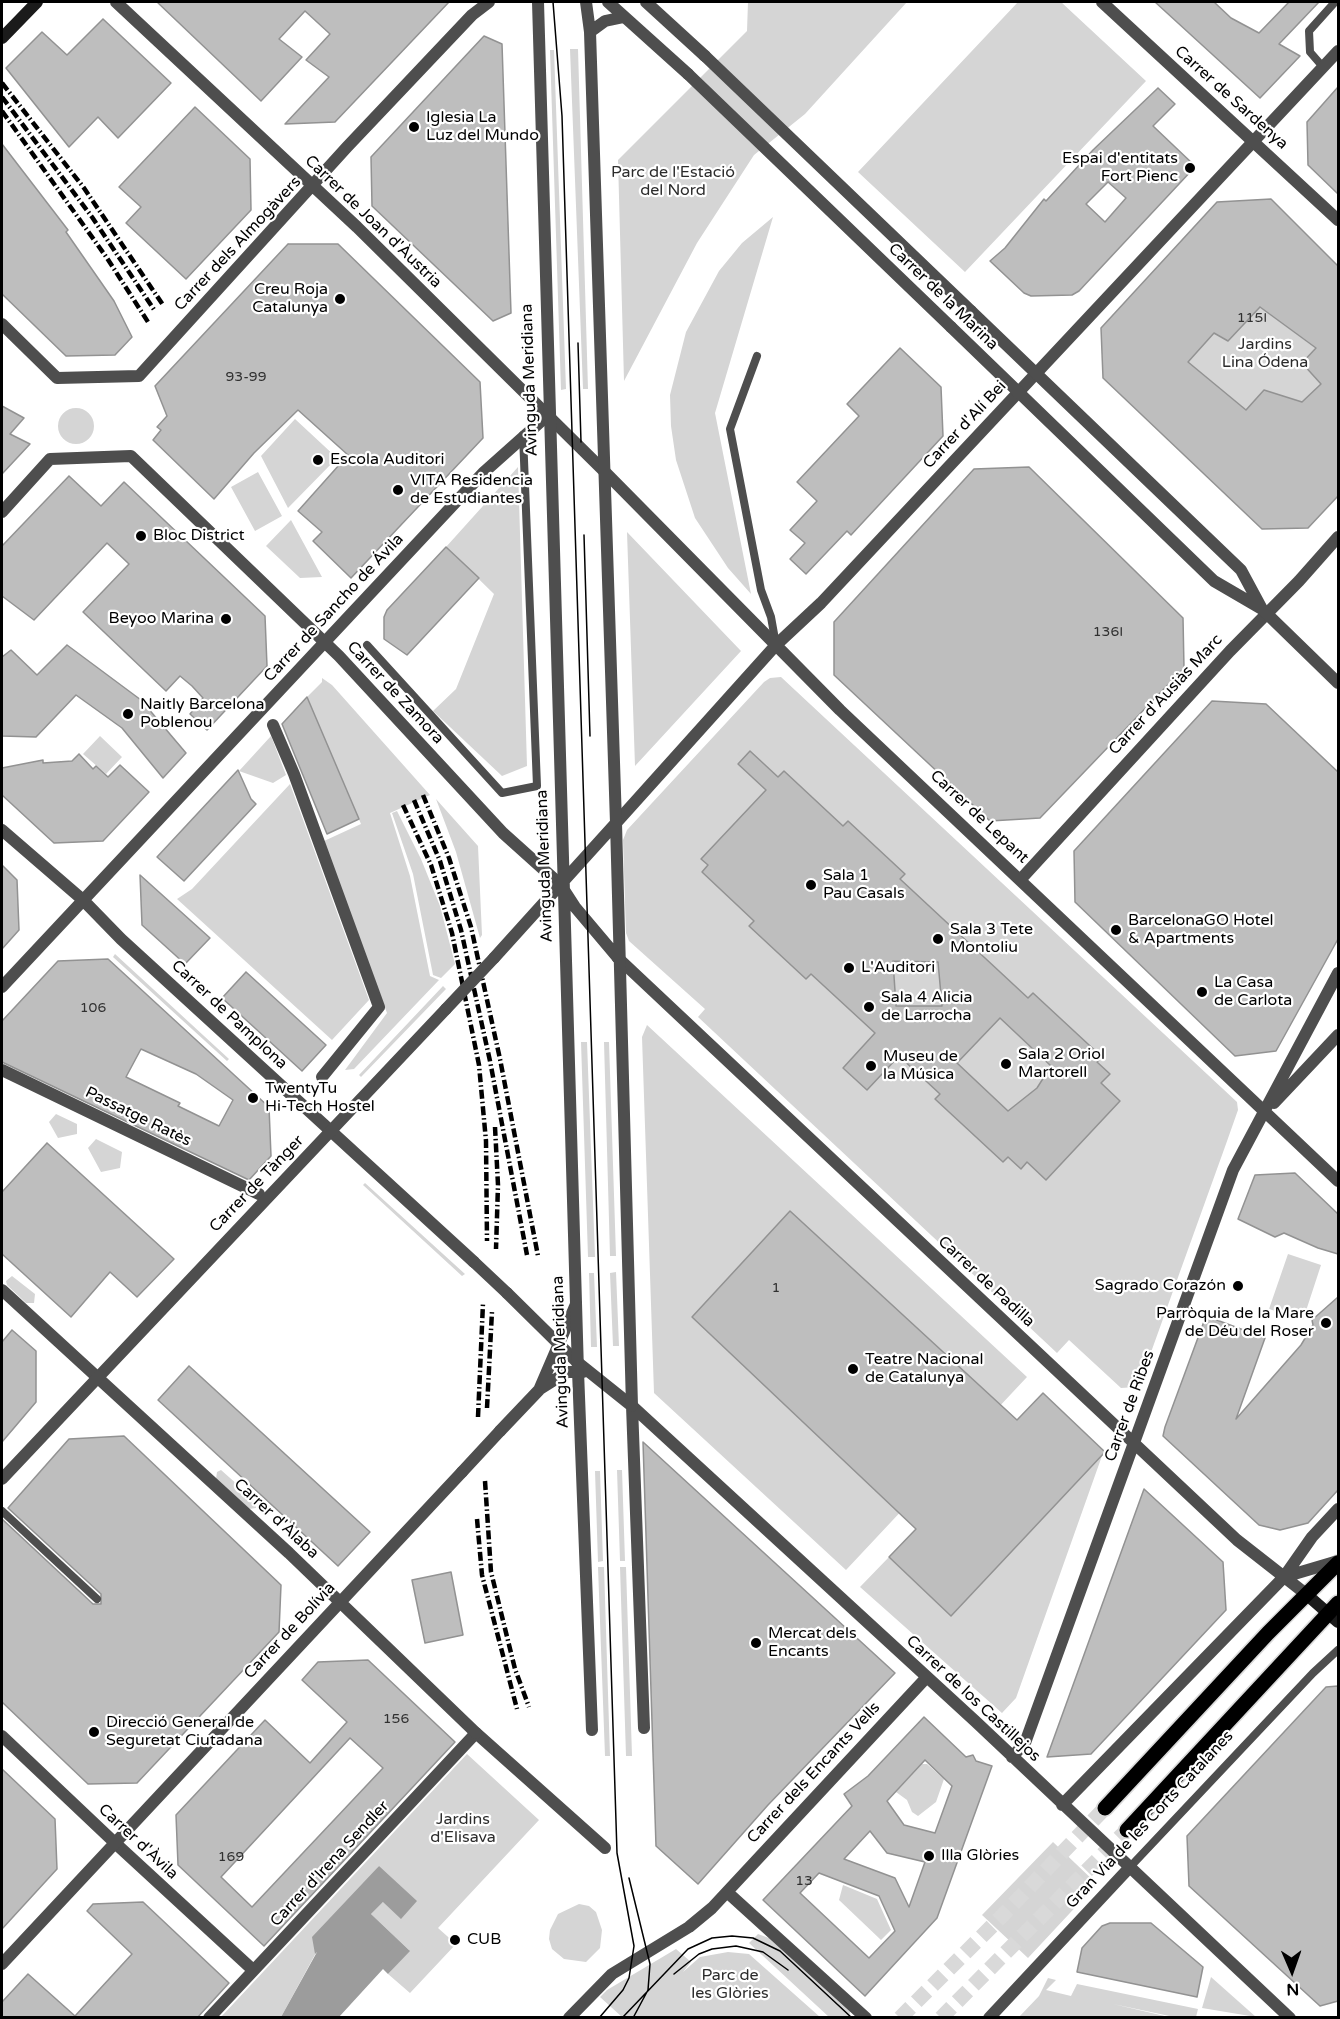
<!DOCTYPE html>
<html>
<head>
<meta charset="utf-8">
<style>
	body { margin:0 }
	#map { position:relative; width:1340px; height:2019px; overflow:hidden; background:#fff; font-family:"Varela Round",sans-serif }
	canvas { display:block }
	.frame { position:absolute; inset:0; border:3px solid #000; pointer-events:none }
	.north { position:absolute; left:1262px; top:1941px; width:60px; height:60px; -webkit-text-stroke:4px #fff; paint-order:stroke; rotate:178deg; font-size:16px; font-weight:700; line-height:24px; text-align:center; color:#000 }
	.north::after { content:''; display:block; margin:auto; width:21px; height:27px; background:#000; clip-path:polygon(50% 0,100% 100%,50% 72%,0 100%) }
</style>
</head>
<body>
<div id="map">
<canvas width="1340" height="2019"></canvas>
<div class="frame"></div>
<div class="north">N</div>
</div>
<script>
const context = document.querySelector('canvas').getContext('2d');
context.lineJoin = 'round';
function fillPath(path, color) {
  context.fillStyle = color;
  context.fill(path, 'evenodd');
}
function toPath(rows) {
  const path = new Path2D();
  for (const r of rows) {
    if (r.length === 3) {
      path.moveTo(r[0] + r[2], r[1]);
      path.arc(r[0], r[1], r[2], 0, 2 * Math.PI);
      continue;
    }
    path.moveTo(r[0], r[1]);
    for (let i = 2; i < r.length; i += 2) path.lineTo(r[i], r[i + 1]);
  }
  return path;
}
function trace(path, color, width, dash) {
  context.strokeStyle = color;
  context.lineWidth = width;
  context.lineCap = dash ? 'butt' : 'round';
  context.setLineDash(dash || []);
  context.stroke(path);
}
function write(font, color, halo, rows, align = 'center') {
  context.font = font + ' "Varela Round",sans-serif';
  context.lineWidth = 4.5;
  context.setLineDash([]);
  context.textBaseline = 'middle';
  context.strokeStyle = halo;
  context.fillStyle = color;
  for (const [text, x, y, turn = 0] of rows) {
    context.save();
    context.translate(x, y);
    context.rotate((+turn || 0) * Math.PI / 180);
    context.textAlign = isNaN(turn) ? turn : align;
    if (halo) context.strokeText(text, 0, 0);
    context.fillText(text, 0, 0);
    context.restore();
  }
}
fillPath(toPath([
	[748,2,907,2,805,114,754,155,697,243,624,381,618,160,747,31],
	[1018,2,1061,2,1146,81,965,272,858,172],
	[570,49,578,49,588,389,583,389],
	[550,50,554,50,566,389,561,390],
	[773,217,715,413,751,594,728,568,695,518,676,460,671,426,670,395,686,332,719,271,742,243],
	[1260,307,1310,344,1338,311,1338,325,1302,363,1321,384,1302,402,1264,390,1246,410,1188,362,1214,333,1228,341],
	[76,426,18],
	[295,419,337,458,288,508,261,456],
	[518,467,527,766,502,776,433,711,456,689,494,594,446,547],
	[258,472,282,516,255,531,231,487],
	[291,520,322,577,300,578,266,546],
	[627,532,741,651,635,766],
	[781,677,1237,1102,1238,1110,1226,1144,1141,1380,1136,1387,1121,1388,1069,1340,1057,1353,698,1017,705,1009,629,941,626,933,623,840,627,830,764,682,770,678],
	[322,678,332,685,430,795,390,813,410,876,430,976,439,980,354,1069,345,1070,387,1013,324,841,361,824,307,697,322,682],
	[100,736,122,757,106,774,83,754],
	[271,736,286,775,273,783,239,771],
	[290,784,369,1000,332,1040,177,899,192,889],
	[436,799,478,846,482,935,480,938,456,852],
	[397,811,421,859,440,906,455,964,441,978,433,975,413,874,392,813],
	[115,954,229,1059,227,1061,113,957],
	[443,986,446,989,361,1077,359,1075],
	[647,1025,1027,1377,846,1570,654,1393,642,1037],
	[581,1042,587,1042,595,1257,588,1257],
	[604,1042,609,1042,616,1256,610,1256],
	[56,1114,77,1124,77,1134,58,1138,49,1122],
	[96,1139,122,1152,120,1168,101,1172,88,1148],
	[365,1183,465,1274,462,1276,363,1185],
	[1288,1254,1321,1265,1303,1320,1269,1309],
	[616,1272,619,1346,613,1346,610,1273],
	[589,1273,594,1273,597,1347,591,1347],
	[12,1276,35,1294,34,1303,26,1303,7,1285,6,1281],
	[1103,1453,1016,1698,1002,1713,860,1587,889,1557,951,1616],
	[221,1470,256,1501,256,1508,249,1509,216,1479,217,1472],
	[617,1470,622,1470,625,1561,620,1561],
	[595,1471,600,1471,603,1561,598,1562],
	[598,1567,604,1567,610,1756,605,1756],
	[620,1567,626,1567,632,1756,626,1756],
	[467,1754,539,1820,438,1928,456,1944,410,1993,388,1974,409,1950,371,1914,383,1902,379,1866,317,1951,281,2017,220,2018],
	[922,1764,927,1764,944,1779,936,1802,918,1816,912,1812,907,1800,896,1792],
	[1053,1842,1097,1884,1028,1958,982,1915],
	[843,1885,877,1899,891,1930,881,1940,839,1900],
	[579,1904,589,1906,596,1912,602,1930,600,1948,586,1962,564,1959,552,1949,549,1939,550,1930,558,1914],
	[758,1934,777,1941,851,2008,849,2017,829,2017,749,1943],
	[676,1949,691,1962,683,1972,700,1957,728,1952,749,1954,820,2017,622,2017,600,1997,607,1990],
	[1211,1977,1256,2017,1202,2008],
	[1048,1978,1056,1980,1046,1990,1071,1996,1077,1984,1198,2009,1196,2017,1174,2017,1113,2004,1169,2017,1019,2017,1039,1996]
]), '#d5d5d5');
fillPath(toPath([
	[379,1866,417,1901,401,1919,383,1902,371,1914,410,1951,388,1974,383,1969,339,2017,281,2017,317,1952,315,1954,312,1937]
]), '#9c9c9c');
const building = toPath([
	[157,2,449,2,335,122,285,124,329,77,306,60,330,34,305,11,279,39,302,57,261,101,157,2],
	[1155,2,1214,2,1231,18,1259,33,1289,2,1319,2,1279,44,1300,56,1260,98,1155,2],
	[103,19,171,83,118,138,98,117,69,147,6,68,42,32,67,55,103,19],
	[484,36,502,44,511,313,493,321,372,206,371,157,484,36],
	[1338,87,1338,194,1308,165,1307,122,1338,87],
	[1158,88,1175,104,1153,126,1193,164,1193,169,1079,291,1072,295,1031,296,1024,293,990,261,1005,248,1044,199,1046,201,1093,150,1158,88],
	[1108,182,1126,198,1105,222,1086,204,1108,182],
	[195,107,250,159,251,210,186,279,126,223,141,207,119,187,195,107],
	[2,144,68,230,66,232,114,301,132,337,115,355,66,356,2,294,2,144],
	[1271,199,1338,266,1338,496,1308,528,1262,529,1103,378,1101,328,1217,202,1271,199],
	[1260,307,1316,348,1302,363,1321,384,1302,402,1264,390,1246,410,1188,362,1214,333,1228,341,1260,307],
	[288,244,338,244,480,382,483,438,351,578,313,541,322,532,298,511,348,455,298,410,254,453,214,499,153,440,161,430,157,427,167,416,155,386,288,244],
	[900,348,941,387,943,436,851,535,847,531,806,574,790,559,805,543,790,530,817,501,797,482,859,416,847,404,900,348],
	[2,406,24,418,10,434,30,444,2,474,2,406],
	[1029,467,1183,618,1184,668,1040,818,990,821,834,675,834,622,974,469,1029,467],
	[69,476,101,506,124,482,265,616,267,666,207,730,190,714,203,698,192,686,180,676,166,691,83,612,129,564,107,543,34,620,2,596,2,546,69,476],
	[446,547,479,578,407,655,384,639,384,617,387,610,446,547],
	[67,645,141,700,186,753,163,778,122,728,76,695,36,737,2,736,2,657,11,650,37,675,67,645],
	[307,697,359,819,327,834,282,724,307,697],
	[1212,701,1266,704,1338,772,1338,939,1276,1051,1235,1056,1075,902,1074,851,1212,701],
	[750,751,778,777,784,771,843,826,848,821,905,874,900,879,1028,998,1033,993,1102,1057,1097,1062,1110,1074,1101,1083,1120,1101,1046,1180,1027,1162,1021,1169,1008,1157,1003,1162,935,1099,940,1094,899,1056,867,1090,843,1068,875,1033,811,974,806,979,749,926,754,921,702,872,708,865,701,859,766,790,738,764,750,751],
	[893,961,938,962,942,1006,896,1006,893,961],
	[1000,1018,1051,1066,1037,1088,1008,1111,957,1063,1000,1018],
	[79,754,93,769,96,766,108,777,120,765,149,792,103,841,54,843,2,795,2,768,43,760,43,763,72,761,79,754],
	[238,770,251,799,256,804,184,881,157,857,238,770],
	[2,865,17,880,19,930,2,949,2,865],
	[140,875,210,938,185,964,142,925,140,875],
	[108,959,269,1107,271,1156,249,1180,2,1062,2,1021,58,961,108,959],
	[141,1049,196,1074,233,1100,219,1126,178,1106,180,1103,126,1077,141,1049],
	[246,972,326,1045,302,1071,222,998,246,972],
	[47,1143,174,1259,137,1297,110,1272,71,1317,2,1254,2,1192,47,1143],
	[1295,1173,1338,1214,1338,1254,1318,1248,1284,1233,1275,1237,1238,1219,1255,1175,1295,1173],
	[790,1211,1017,1420,1043,1393,1105,1452,951,1616,889,1557,916,1529,692,1317,790,1211],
	[1338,1297,1338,1490,1308,1523,1280,1530,1259,1525,1163,1436,1165,1427,1206,1316,1265,1338,1236,1419,1301,1345,1313,1325,1312,1320,1338,1297],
	[12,1330,36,1351,36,1402,2,1442,2,1342,12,1330],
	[189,1366,370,1532,338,1566,158,1400,189,1366],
	[124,1436,281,1585,279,1632,137,1783,88,1784,2,1702,2,1519,93,1604,101,1604,101,1594,8,1508,69,1439,124,1436],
	[643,1442,895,1673,768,1805,698,1884,656,1846,643,1442],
	[1144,1489,1223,1562,1226,1610,1091,1754,1047,1757,1144,1489],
	[451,1572,463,1635,425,1643,412,1580,451,1572],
	[368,1660,455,1742,264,1946,178,1865,176,1815,265,1720,310,1763,347,1722,302,1680,318,1662,368,1660],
	[350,1738,383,1768,252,1907,221,1877,350,1738],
	[1338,1686,1338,2001,1320,2006,1189,1886,1187,1836,1326,1687,1338,1686],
	[924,1717,966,1757,973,1755,976,1761,992,1766,937,1918,865,1996,763,1900,852,1806,844,1794,868,1776,924,1717],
	[925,1760,952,1786,935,1833,904,1825,887,1801,925,1760],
	[870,1831,887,1853,925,1862,909,1907,895,1878,844,1859,870,1831],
	[819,1873,879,1896,895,1931,869,1958,800,1893,819,1873],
	[2,1769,55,1819,57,1869,2,1929,2,1769],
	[143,1902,229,1983,197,2018,2,2018,2,2002,28,1974,75,2016,132,1954,87,1911,93,1904,143,1902],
	[1151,1923,1203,1967,1197,1997,1077,1972,1082,1948,1102,1926,1110,1923,1151,1923]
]);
fillPath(building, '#bebebe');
trace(building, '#929292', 1.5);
trace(toPath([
	[900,2018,1001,1917,1105,1808],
	[941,2018,1127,1830]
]), '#d9d9d9', 15, [15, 8]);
const primary = toPath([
	[1105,1808,1268,1633,1338,1563],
	[1127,1830,1338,1603]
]);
trace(primary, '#dbdbdb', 18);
trace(toPath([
	[1323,67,1310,52,1309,31,1335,2],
	[757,356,730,429,761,590,771,617,776,645],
	[367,645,502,793,537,786,523,435],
	[2,1511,97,1599],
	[1130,1867,1313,1673,1338,1650]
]), '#4e4e4e', 8);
trace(toPath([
	[273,725,294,774,379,1007,322,1077],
	[2,1070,259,1194],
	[114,1842,253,1970],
	[209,2018,476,1733,605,1848]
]), '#4e4e4e', 12);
trace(toPath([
	[116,2,357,227,603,470,840,710,1338,1181],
	[2,324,57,378,139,376,347,147,472,15,489,2],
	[2,512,50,459,131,456,339,656,503,833,562,886],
	[616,823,776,645,821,603,1338,51],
	[2,830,83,900,121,939,474,1262],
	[1021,879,1230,651,1299,581,1338,537],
	[618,958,1237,1540,1306,1594],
	[2,987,483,473,548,415],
	[1274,1103,1338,1035],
	[2,1290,289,1553,476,1733],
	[507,1293,577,1362,632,1406,975,1721,1290,2018],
	[578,1371,592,1730],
	[540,1389,567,1372,583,1372],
	[632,1406,644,1728],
	[500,1431,539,1390,576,1304],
	[1284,1577,1338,1561],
	[2,1736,114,1842],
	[1012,1757,1025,1743,1233,1170,1338,973],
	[1062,1805,1284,1577,1312,1537,1338,1509],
	[727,1892,866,2018],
	[2,1964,462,1472],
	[569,2018,612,1974,689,1927,712,1908,926,1678],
	[989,2018,1130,1867]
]), '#4e4e4e', 12);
trace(toPath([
	[538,2,578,1371],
	[586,2,590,32,616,823,632,1406],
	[608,2,688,74],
	[646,2,705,56],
	[1102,2,1338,220],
	[590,32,605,21,624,17],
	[971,311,1241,570,1262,609,1338,683],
	[951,327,1214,581,1262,609],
	[562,887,575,907,618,958],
	[494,958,616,823],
	[2,1479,446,1009]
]), '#4e4e4e', 12);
trace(toPath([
	[2,38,37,2],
	[1306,1594,1338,1622]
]), '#1b1b1b', 12);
trace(primary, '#000', 15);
trace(toPath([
	[553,2,562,116,617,1853,634,1946,629,1978,623,1990,599,2018],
	[578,343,581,442],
	[584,535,590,736],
	[629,1878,650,1964,648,1990,633,2018],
	[674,1974,699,1954,712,1949,736,1946,763,1952,788,1970],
	[622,2018,688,1949,712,1938,732,1936,753,1938,780,1951,852,2018]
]), '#000', 1.5);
trace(toPath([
	[2,83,84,188,163,305],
	[2,97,92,217,155,311],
	[2,111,107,258,148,322],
	[423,795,449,858,471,927,500,1059,538,1256],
	[414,800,440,861,461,930,490,1061,527,1255],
	[403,805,431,865,452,933,479,1065,486,1141,487,1241],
	[495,1127,498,1185,496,1249],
	[487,1408,492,1311],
	[478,1417,483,1303],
	[485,1481,491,1572,515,1669,529,1707],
	[477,1519,482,1575,517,1709]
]), '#000', 4.5, [9, 3, 1.5, 3]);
trace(toPath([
	[446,1009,494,958],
	[474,1262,507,1293],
	[462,1472,500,1431]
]), '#4e4e4e', 12);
trace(toPath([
	[705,56,971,311],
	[688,74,951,327]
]), '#4e4e4e', 12);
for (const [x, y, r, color] of [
	[414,127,6,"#000"],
	[1190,168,6,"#000"],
	[340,299,6,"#000"],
	[318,460,6,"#000"],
	[398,490,6,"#000"],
	[141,536,6,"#000"],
	[226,619,6,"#000"],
	[128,714,6,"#000"],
	[811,885,6,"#000"],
	[1116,930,6,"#000"],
	[938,939,6,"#000"],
	[849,968,6,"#000"],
	[1202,992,6,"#000"],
	[869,1007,6,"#000"],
	[1006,1064,6,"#000"],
	[871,1066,6,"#000"],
	[253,1098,6,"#000"],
	[1238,1286,6,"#000"],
	[1326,1323,6,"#000"],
	[853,1369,6,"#000"],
	[756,1643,6,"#000"],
	[94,1732,6,"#000"],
	[929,1856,6,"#000"],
	[455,1940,6,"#000"]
]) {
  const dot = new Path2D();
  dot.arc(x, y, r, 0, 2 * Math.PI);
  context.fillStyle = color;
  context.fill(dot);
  trace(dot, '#fff', 2);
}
write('14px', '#303030', null, [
	["115I",1252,318],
	["93-99",246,377],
	["136I",1108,632],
	["106",93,1008],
	["1",776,1288],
	["156",396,1719],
	["169",231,1857],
	["13",804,1881]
]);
write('16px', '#000', '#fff', [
	["Carrer de Sardenya",1231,98,42],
	["Carrer de Joan d'Àustria",373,222,44],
	["Carrer dels Almogàvers",238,244,-47],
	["Carrer de la Marina",943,297,44],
	["Avinguda Meridiana",530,380,-92],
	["Carrer d'Alí Bei",965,425,-47],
	["Carrer de Sancho de Ávila",334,608,-47],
	["Carrer de Zamora",395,693,47],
	["Carrer d'Ausiàs Marc",1166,695,-47],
	["Carrer de Lepant",979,817,43],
	["Avinguda Meridiana",545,866,-92],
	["Carrer de Pamplona",229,1015,43],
	["Passatge Ratès",138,1117,26],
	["Carrer de Tànger",257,1184,-46],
	["Carrer de Padilla",986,1282,43],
	["Avinguda Meridiana",561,1352,-92],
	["Carrer de Ribes",1130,1406,-70],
	["Carrer d'Àlaba",276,1519,43],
	["Carrer de Bolívia",290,1631,-47],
	["Carrer de los Castillejos",973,1699,43],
	["Carrer dels Encants Vells",814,1773,-47],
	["Gran Via de les Corts Catalanes",1150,1820,-47],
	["Carrer d'Àvila",138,1842,43],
	["Carrer d'Irena Sendler",330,1864,-47]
]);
write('16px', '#000', '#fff', [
	["Iglesia La",426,118],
	["Luz del Mundo",426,136],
	["Espai d'entitats",1178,159,"right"],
	["Fort Pienc",1178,177,"right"],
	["Creu Roja",328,290,"right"],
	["Catalunya",328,308,"right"],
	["Escola Auditori",330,460],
	["VITA Residencia",410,481],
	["de Estudiantes",410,499],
	["Bloc District",153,536],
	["Beyoo Marina",214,619,"right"],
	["Naitly Barcelona",140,705],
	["Poblenou",140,723],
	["Sala 1",823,876],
	["Pau Casals",823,894],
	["BarcelonaGO Hotel",1128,921],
	["& Apartments",1128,939],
	["Sala 3 Tete",950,930],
	["Montoliu",950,948],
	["L'Auditori",861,968],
	["La Casa",1214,983],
	["de Carlota",1214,1001],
	["Sala 4 Alicia",881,998],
	["de Larrocha",881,1016],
	["Sala 2 Oriol",1018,1055],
	["Martorell",1018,1073],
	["Museu de",883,1057],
	["la Música",883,1075],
	["TwentyTu",265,1089],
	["Hi-Tech Hostel",265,1107],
	["Sagrado Corazón",1226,1286,"right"],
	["Parròquia de la Mare",1314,1314,"right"],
	["de Déu del Roser",1314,1332,"right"],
	["Teatre Nacional",865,1360],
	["de Catalunya",865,1378],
	["Mercat dels",768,1634],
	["Encants",768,1652],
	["Direcció General de",106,1723],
	["Seguretat Ciutadana",106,1741],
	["Illa Glòries",941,1856],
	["CUB",467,1940]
], 'left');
write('16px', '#2c2c2c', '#fff', [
	["Parc de l'Estació",673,173],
	["del Nord",673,191],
	["Jardins",1265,345],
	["Lina Ódena",1265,363],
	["Jardins",463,1820],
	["d'Elisava",463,1838],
	["Parc de",730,1976],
	["les Glòries",730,1994]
]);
</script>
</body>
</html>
